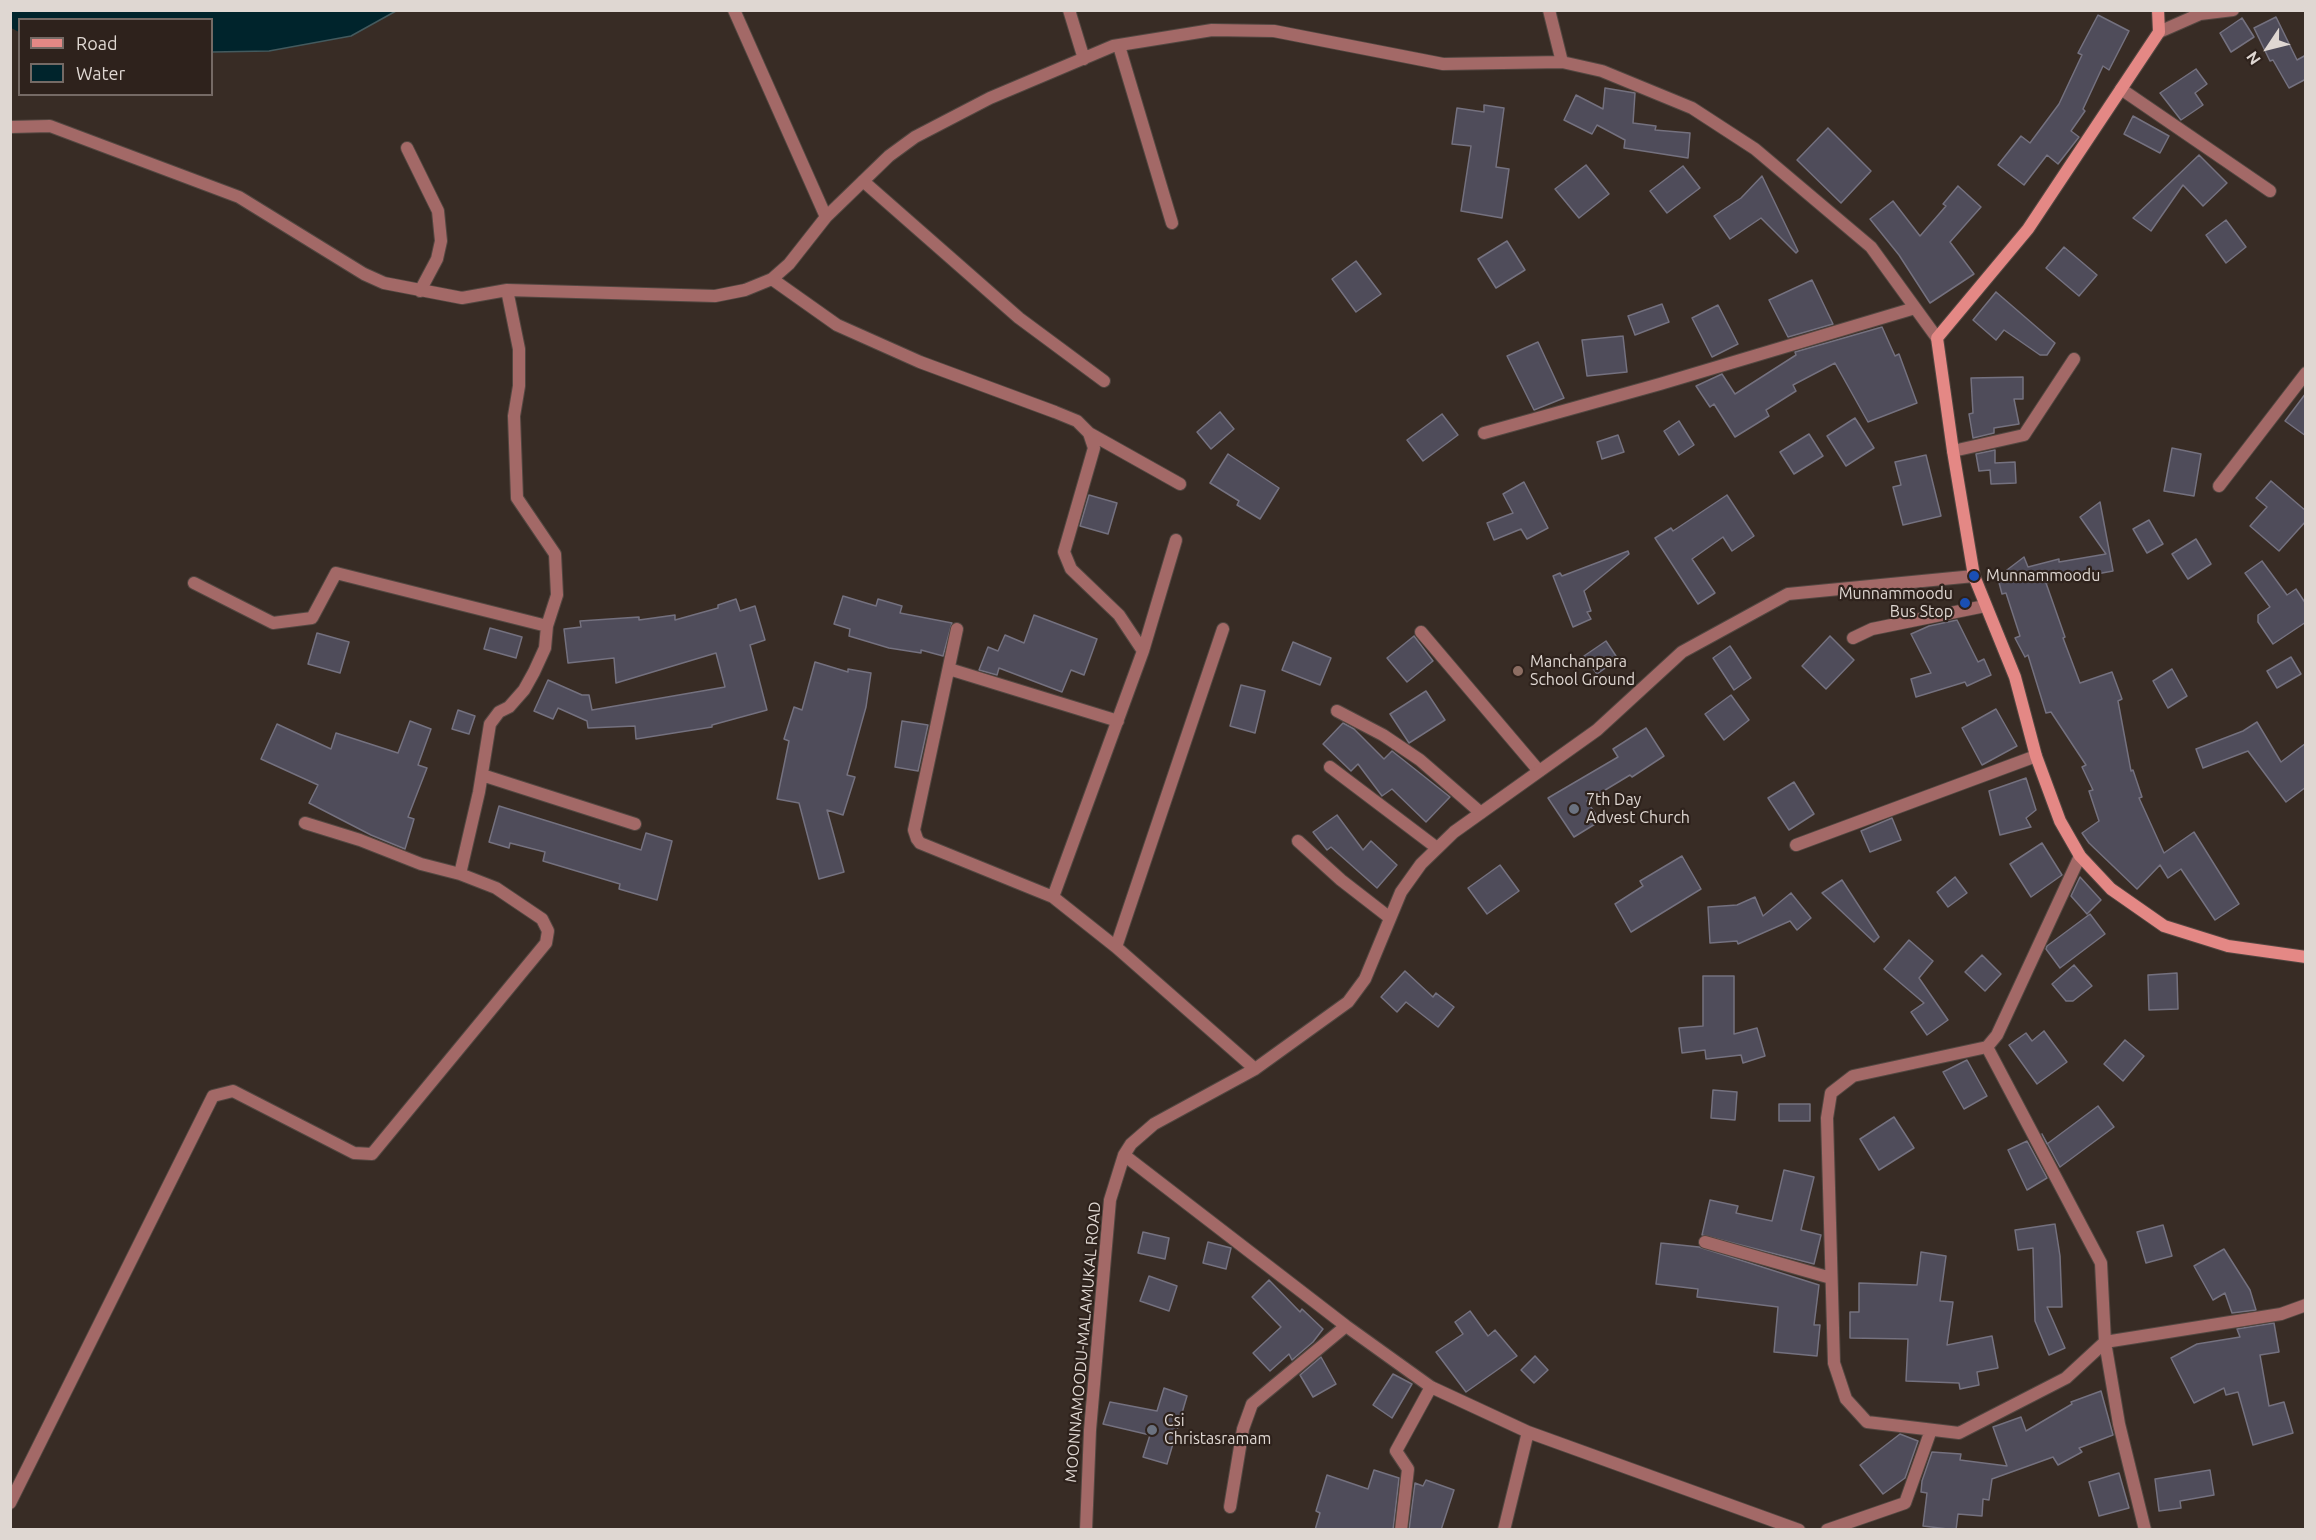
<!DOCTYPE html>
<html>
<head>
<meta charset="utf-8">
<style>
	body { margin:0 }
	#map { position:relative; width:2316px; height:1540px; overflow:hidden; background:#382c25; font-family:Ubuntu,sans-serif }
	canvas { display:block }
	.frame { position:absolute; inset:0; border:12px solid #dfd7d2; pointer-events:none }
	.legend { position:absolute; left:18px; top:18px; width:195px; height:78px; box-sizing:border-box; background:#2e221c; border:2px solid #756a65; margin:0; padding:8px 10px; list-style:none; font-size:18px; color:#dfd7d2 }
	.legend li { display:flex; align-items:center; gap:12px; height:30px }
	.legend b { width:30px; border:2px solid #756a65 }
	.north { position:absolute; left:2238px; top:18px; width:60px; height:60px; -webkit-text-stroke:4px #2e221c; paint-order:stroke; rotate:235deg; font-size:16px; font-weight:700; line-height:24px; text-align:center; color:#dfd7d2 }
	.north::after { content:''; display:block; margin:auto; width:21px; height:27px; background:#dfd7d2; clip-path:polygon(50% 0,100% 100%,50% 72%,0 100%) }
</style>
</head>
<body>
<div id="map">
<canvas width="2316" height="1540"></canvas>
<div class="frame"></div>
<ul class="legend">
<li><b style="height:8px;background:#e48885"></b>Road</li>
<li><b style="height:16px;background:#00242c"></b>Water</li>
</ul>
<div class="north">N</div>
</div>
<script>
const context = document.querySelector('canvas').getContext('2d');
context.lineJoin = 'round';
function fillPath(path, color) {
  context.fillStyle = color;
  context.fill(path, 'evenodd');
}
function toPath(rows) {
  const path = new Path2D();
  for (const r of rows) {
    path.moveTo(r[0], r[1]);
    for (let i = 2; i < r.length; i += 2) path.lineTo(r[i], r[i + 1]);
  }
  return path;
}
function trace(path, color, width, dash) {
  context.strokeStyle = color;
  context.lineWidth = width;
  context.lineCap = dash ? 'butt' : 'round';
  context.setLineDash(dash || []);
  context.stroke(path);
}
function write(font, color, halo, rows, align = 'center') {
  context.font = font + ' Ubuntu,sans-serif';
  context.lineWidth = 4.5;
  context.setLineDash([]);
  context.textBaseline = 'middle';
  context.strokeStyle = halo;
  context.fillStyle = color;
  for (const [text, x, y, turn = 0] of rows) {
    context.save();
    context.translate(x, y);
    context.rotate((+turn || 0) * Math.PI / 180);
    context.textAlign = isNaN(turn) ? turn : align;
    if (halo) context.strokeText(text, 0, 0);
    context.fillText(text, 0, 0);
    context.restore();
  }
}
const water = toPath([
	[10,11,11,10,396,11,351,36,269,51,212,52,212,20,46,19,11,14,10,11]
]);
fillPath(water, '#00242c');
trace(water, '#435a5e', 1.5);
trace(toPath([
	[20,10,40,20]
]), '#00242c', 40);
const building = toPath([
	[2098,15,2129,31,2109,70,2103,66,2083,109,2085,111,2071,131,2079,137,2058,164,2047,155,2024,185,1998,165,2021,136,2030,143,2059,104,2082,55,2078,53,2098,15],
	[2276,17,2297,60,2306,55,2306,79,2289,88,2273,60,2270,61,2254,28,2276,17],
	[2242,18,2254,37,2231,52,2220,33,2242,18],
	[2196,69,2207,84,2195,93,2203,105,2181,120,2160,93,2196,69],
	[1605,88,1635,93,1633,123,1656,126,1655,130,1690,133,1688,158,1624,148,1625,140,1597,125,1592,134,1564,120,1576,95,1603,109,1605,88],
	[1484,105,1504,108,1496,167,1509,169,1502,218,1461,211,1471,146,1452,144,1457,108,1484,112,1484,105],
	[2133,116,2169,136,2160,153,2124,134,2133,116],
	[1828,128,1871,171,1841,203,1797,160,1828,128],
	[2199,155,2227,183,2203,206,2183,185,2151,231,2133,218,2199,155],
	[1586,165,1609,194,1579,218,1555,189,1586,165],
	[1683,166,1700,188,1667,213,1650,191,1683,166],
	[1762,176,1798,251,1796,253,1761,218,1730,239,1714,216,1741,198,1762,176],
	[1958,186,1981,207,1950,242,1974,274,1930,303,1899,255,1870,219,1893,201,1920,236,1946,206,1943,204,1958,186],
	[2226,220,2246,247,2226,263,2206,235,2226,220],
	[1507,241,1525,270,1496,288,1478,259,1507,241],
	[2064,247,2097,275,2079,296,2046,268,2064,247],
	[1356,261,1381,294,1356,312,1332,279,1356,261],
	[1812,280,1833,324,1788,337,1769,300,1812,280],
	[1996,292,2055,343,2047,355,2040,355,2004,330,1996,340,1973,320,1996,292],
	[1662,304,1669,322,1635,335,1628,316,1662,304],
	[1718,305,1738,344,1712,357,1692,318,1718,305],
	[1882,327,1895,356,1899,354,1917,403,1868,422,1835,363,1793,385,1796,391,1766,410,1769,416,1735,437,1714,404,1710,407,1696,386,1722,374,1735,394,1796,355,1795,352,1882,327],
	[1623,336,1627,372,1587,376,1582,340,1623,336],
	[1538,342,1564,398,1534,410,1507,356,1538,342],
	[2023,377,2023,399,2014,399,2019,424,1994,428,1994,433,1973,438,1969,414,1973,413,1971,378,2023,377],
	[2306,393,2306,436,2285,421,2306,393],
	[1220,412,1234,429,1211,449,1197,432,1220,412],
	[1442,414,1458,435,1423,461,1407,440,1442,414],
	[1855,418,1874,448,1846,466,1827,436,1855,418],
	[1679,421,1694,445,1679,455,1664,431,1679,421],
	[1809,434,1823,456,1794,474,1780,452,1809,434],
	[1618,435,1624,452,1602,459,1597,442,1618,435],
	[2172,448,2201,454,2194,496,2164,491,2172,448],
	[1995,450,1995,463,2015,462,2016,483,1991,484,1990,470,1979,471,1976,454,1995,450],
	[1228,454,1279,488,1260,519,1237,505,1239,501,1210,483,1228,454],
	[1926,455,1941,516,1903,525,1893,487,1901,485,1895,462,1926,455],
	[2271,481,2306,511,2306,521,2279,551,2250,526,2267,507,2256,498,2271,481],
	[1524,482,1548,528,1527,539,1521,529,1494,540,1487,523,1513,513,1503,494,1524,482],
	[1089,495,1117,503,1108,534,1080,526,1089,495],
	[1727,495,1754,536,1732,551,1723,537,1692,559,1715,593,1698,604,1655,538,1671,528,1673,531,1727,495],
	[2100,502,2113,571,2091,575,2089,571,2046,583,2065,637,2063,638,2080,683,2112,672,2122,699,2118,701,2131,771,2133,770,2142,797,2139,798,2164,853,2194,832,2239,904,2215,920,2181,869,2168,878,2160,865,2137,889,2089,843,2082,833,2099,821,2089,791,2093,790,2082,767,2086,765,2051,712,2046,713,2028,655,2025,657,2015,638,2020,636,2006,593,2002,594,1997,575,2003,573,2024,557,2028,567,2059,559,2059,562,2106,554,2080,517,2100,502],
	[2149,520,2163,544,2147,553,2133,529,2149,520],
	[2196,539,2211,564,2188,579,2172,554,2196,539],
	[1628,551,1629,554,1584,591,1591,611,1587,612,1591,619,1573,627,1553,576,1560,573,1562,576,1628,551],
	[2262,561,2287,595,2296,589,2306,604,2306,622,2273,644,2258,622,2258,615,2270,607,2245,573,2262,561],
	[843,596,876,606,878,599,902,606,900,613,952,623,943,656,921,650,921,653,889,648,849,636,850,629,834,624,843,596],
	[736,599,740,611,755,606,765,640,750,645,767,710,712,725,712,727,636,739,635,726,588,728,587,721,558,708,553,719,534,711,548,680,582,695,589,695,592,710,725,687,716,653,616,683,614,658,568,663,564,629,581,627,580,621,639,617,639,620,675,615,675,620,718,608,718,605,736,599],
	[1034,615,1097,639,1084,675,1071,670,1062,692,999,668,997,675,979,670,988,647,998,651,1005,635,1024,643,1034,615],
	[1957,620,1978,662,1984,659,1991,675,1967,686,1965,682,1916,697,1911,679,1931,673,1911,634,1929,626,1957,620],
	[490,628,522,637,516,658,484,649,490,628],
	[317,633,349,642,340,673,308,664,317,633],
	[1414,636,1433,661,1407,682,1387,658,1414,636],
	[1830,636,1854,660,1826,689,1802,666,1830,636],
	[1606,641,1618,659,1597,674,1584,656,1606,641],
	[1293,642,1331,658,1320,685,1282,670,1293,642],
	[1730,646,1751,678,1734,690,1713,658,1730,646],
	[2291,657,2301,674,2277,688,2267,671,2291,657],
	[815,662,848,672,848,669,871,673,866,707,847,775,855,777,843,815,827,810,844,872,819,879,799,803,777,799,789,741,784,739,794,707,802,710,815,662],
	[2172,669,2187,696,2168,708,2153,681,2172,669],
	[1241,685,1265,691,1255,733,1230,726,1241,685],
	[1426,691,1445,720,1409,743,1390,714,1426,691],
	[1731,695,1749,720,1724,740,1705,714,1731,695],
	[1996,709,2017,746,1982,765,1962,728,1996,709],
	[458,710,475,716,469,734,452,729,458,710],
	[410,721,431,729,418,765,427,768,408,817,414,819,405,849,371,835,309,803,318,785,261,759,277,724,331,749,336,733,398,753,410,721],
	[902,721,928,725,918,771,895,767,902,721],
	[2257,722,2281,762,2306,743,2306,787,2286,802,2248,751,2203,768,2196,749,2243,731,2257,722],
	[1343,723,1354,729,1384,759,1392,751,1450,797,1426,822,1392,789,1382,796,1358,764,1351,771,1323,744,1343,723],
	[1646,728,1664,756,1632,777,1630,775,1587,801,1600,821,1574,837,1548,798,1618,757,1613,749,1646,728],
	[2026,778,2036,810,2026,818,2031,827,2000,835,1989,791,2026,778],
	[1794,782,1814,814,1789,830,1768,798,1794,782],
	[499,806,641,850,646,833,672,841,657,900,619,889,620,884,543,861,545,852,510,843,509,848,489,842,499,806],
	[1337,815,1363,850,1371,841,1397,865,1377,888,1331,847,1327,850,1313,832,1337,815],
	[1892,818,1901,840,1870,852,1861,831,1892,818],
	[2042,843,2062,875,2031,897,2010,864,2042,843],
	[1682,856,1701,889,1631,932,1615,904,1643,886,1640,881,1682,856],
	[1500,865,1519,891,1487,914,1468,888,1500,865],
	[1955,877,1967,893,1948,907,1937,892,1955,877],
	[2080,877,2101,900,2087,914,2071,896,2080,877],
	[1842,880,1879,937,1874,942,1822,893,1842,880],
	[1791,893,1811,918,1797,930,1790,921,1738,944,1737,941,1710,943,1708,907,1737,905,1755,897,1763,916,1791,893],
	[2090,914,2105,934,2060,968,2046,949,2047,946,2090,914],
	[1909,940,1933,961,1919,978,1948,1020,1927,1035,1911,1012,1924,1003,1884,969,1909,940],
	[1982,955,2001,974,1985,991,1965,972,1982,955],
	[2074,965,2092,986,2073,1001,2066,1001,2052,984,2074,965],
	[1405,971,1433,997,1436,993,1454,1007,1438,1027,1406,1002,1397,1012,1381,997,1405,971],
	[2177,973,2178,1009,2149,1010,2148,975,2177,973],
	[1703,976,1734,976,1734,1034,1757,1028,1765,1056,1743,1063,1741,1055,1706,1059,1705,1050,1682,1053,1679,1028,1703,1026,1703,976],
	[2044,1031,2067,1062,2037,1084,2009,1045,2026,1033,2032,1041,2044,1031],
	[2125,1040,2144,1056,2123,1081,2104,1064,2125,1040],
	[1967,1060,1987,1096,1964,1109,1943,1072,1967,1060],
	[1713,1090,1737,1092,1735,1120,1711,1118,1713,1090],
	[1779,1104,1810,1104,1810,1121,1779,1121,1779,1104],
	[2098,1106,2114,1127,2060,1167,2042,1134,2047,1144,2098,1106],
	[1894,1117,1914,1148,1879,1170,1860,1139,1894,1117],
	[2027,1141,2047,1178,2027,1190,2008,1150,2027,1141],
	[1784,1170,1814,1177,1801,1230,1821,1235,1814,1264,1702,1235,1710,1200,1738,1206,1736,1213,1772,1221,1784,1170],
	[2055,1224,2060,1256,2062,1307,2047,1307,2065,1348,2049,1355,2035,1321,2033,1248,2018,1250,2015,1230,2055,1224],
	[2163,1225,2172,1256,2146,1263,2137,1232,2163,1225],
	[1143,1232,1169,1238,1165,1259,1138,1253,1143,1232],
	[1208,1242,1231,1248,1226,1269,1203,1263,1208,1242],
	[1661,1243,1699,1247,1819,1285,1814,1325,1820,1325,1817,1356,1774,1352,1778,1307,1697,1297,1698,1289,1656,1284,1661,1243],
	[2224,1249,2250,1290,2256,1310,2232,1313,2225,1293,2213,1300,2194,1266,2224,1249],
	[1921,1252,1946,1256,1940,1301,1953,1302,1947,1345,1992,1336,1998,1368,1977,1372,1979,1385,1960,1389,1959,1383,1906,1381,1908,1339,1850,1338,1850,1312,1859,1312,1859,1283,1917,1285,1921,1252],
	[1149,1276,1177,1286,1169,1311,1140,1301,1149,1276],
	[1269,1280,1300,1312,1302,1309,1323,1329,1313,1342,1292,1360,1289,1354,1270,1371,1253,1353,1281,1327,1252,1297,1269,1280],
	[1470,1311,1488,1336,1495,1330,1517,1356,1466,1392,1436,1352,1463,1334,1455,1322,1470,1311],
	[2274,1323,2279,1352,2260,1355,2269,1406,2284,1402,2293,1433,2253,1445,2238,1392,2226,1395,2224,1388,2194,1403,2171,1358,2197,1344,2240,1337,2237,1329,2274,1323],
	[1535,1356,1548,1370,1534,1383,1521,1370,1535,1356],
	[1321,1357,1336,1384,1313,1397,1300,1375,1321,1357],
	[1393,1374,1412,1384,1392,1418,1373,1405,1393,1374],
	[1164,1388,1187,1396,1167,1464,1143,1457,1150,1435,1103,1424,1110,1402,1157,1411,1164,1388],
	[2101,1391,2113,1435,2079,1448,2082,1452,2058,1465,2053,1457,1992,1479,1989,1500,1983,1499,1982,1516,1958,1514,1956,1530,1923,1526,1927,1493,1921,1492,1922,1481,1932,1452,1961,1454,1960,1460,2007,1466,1993,1427,2021,1417,2026,1431,2072,1404,2071,1402,2101,1391],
	[1900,1434,1918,1441,1905,1478,1883,1494,1860,1465,1900,1434],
	[1374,1470,1399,1478,1393,1530,1315,1530,1320,1513,1316,1511,1327,1475,1368,1489,1374,1470],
	[2210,1470,2214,1495,2180,1501,2181,1508,2159,1511,2155,1479,2210,1470],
	[2119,1473,2129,1508,2099,1516,2089,1482,2119,1473],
	[1426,1480,1454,1490,1441,1530,1409,1530,1415,1483,1423,1486,1426,1480]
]);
fillPath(building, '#4f4c5a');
trace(building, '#74717f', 1.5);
const service = toPath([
	[1421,632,1539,771],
	[1853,638,1872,629,1985,606]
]);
const minor = toPath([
	[734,10,826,217],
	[1069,10,1084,59],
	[1549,10,1562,62],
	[2159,32,2200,14,2233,10],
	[1119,46,1172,223],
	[2121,89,2270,191],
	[10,127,50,126,239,197,364,274,384,283,462,298,507,290,715,296,745,290,772,279,789,264,826,217,889,156,915,137,990,98,1113,46,1212,30,1274,31,1443,64,1562,62,1602,71,1692,108,1755,149,1871,247,1937,338],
	[407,148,438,211,441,241,437,259,420,291],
	[863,181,1019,318,1104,381],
	[772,279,837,325,920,362,1055,412,1077,421,1089,433,1094,448,1064,552,1071,569,1119,615,1143,651,1053,897],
	[1089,433,1180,484],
	[1484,433,1660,384,1915,308],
	[1953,451,2024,435,2074,359],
	[2219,486,2306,373],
	[194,583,273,623,312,618,336,573,547,626],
	[957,629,914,830,917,839,920,843,1053,897,1116,947,1255,1069],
	[1143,651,1176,540],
	[949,669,1118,721],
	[1337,711,1383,735,1420,760,1481,813],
	[1330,767,1437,848],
	[482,775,635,824],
	[305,823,360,840,421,864,460,874,479,792,490,724,499,712,509,707,524,690,534,672,545,648,547,626,557,595,555,554,517,498,514,416,519,386,519,349,507,290],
	[1298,841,1341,880,1390,918],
	[1796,845,2036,756],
	[2080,856,1997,1035,1987,1047,1853,1076,1831,1093,1827,1118,1834,1363,1846,1399,1867,1422,1959,1433,2066,1378,2105,1342,2281,1314,2306,1305],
	[1116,947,1223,629],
	[1987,1047,2101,1263,2105,1342,2119,1424,2145,1530],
	[1124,1155,1346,1326,1431,1387,1528,1432,1504,1530],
	[1705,1242,1831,1278],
	[1528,1432,1799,1530],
	[10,1503,213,1096,233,1091,354,1153,372,1154,546,943,548,931,542,919,496,888,460,874],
	[1230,1507,1243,1429,1252,1404,1346,1326],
	[1086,1530,1090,1430,1110,1200,1124,1155,1131,1144,1154,1124,1255,1069,1348,1002,1365,979,1401,892,1421,864,1454,832,1597,730,1682,652,1788,594,1974,576],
	[1401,1530,1408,1469,1396,1451,1431,1387],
	[1827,1530,1905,1503,1931,1430]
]);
const secondary = toPath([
	[2158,10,2159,32,2028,229,1937,338,1953,451,1974,576,2015,677,2036,756,2060,821,2080,856,2111,889,2164,926,2228,946,2306,957]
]);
trace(service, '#534741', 14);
trace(minor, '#534741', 14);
trace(secondary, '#534741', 14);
trace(service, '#a36967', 12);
trace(minor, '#a36967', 12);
trace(secondary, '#e48885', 12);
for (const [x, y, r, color] of [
	[1974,576,6,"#1a4fb4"],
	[1965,603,6,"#1a4fb4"],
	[1518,671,6,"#8d6e63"],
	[1574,809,6,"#6b7280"],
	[1152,1430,6,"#6b7280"]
]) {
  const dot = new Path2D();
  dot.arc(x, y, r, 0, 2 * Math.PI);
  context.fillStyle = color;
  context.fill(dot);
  trace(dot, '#2e221c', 2);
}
write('16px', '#dfd7d2', '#2e221c', [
	["Munnammoodu",1986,576],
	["Munnammoodu",1953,594,"right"],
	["Bus Stop",1953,612,"right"],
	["Manchanpara",1530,662],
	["School Ground",1530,680],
	["7th Day",1586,800],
	["Advest Church",1586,818],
	["Csi",1164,1421],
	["Christasramam",1164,1439]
], 'left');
write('16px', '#dfd7d2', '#2e221c', [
	["MOONNAMOODU-MALAMUKAL ROAD",1083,1342,-85]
]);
</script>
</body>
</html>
